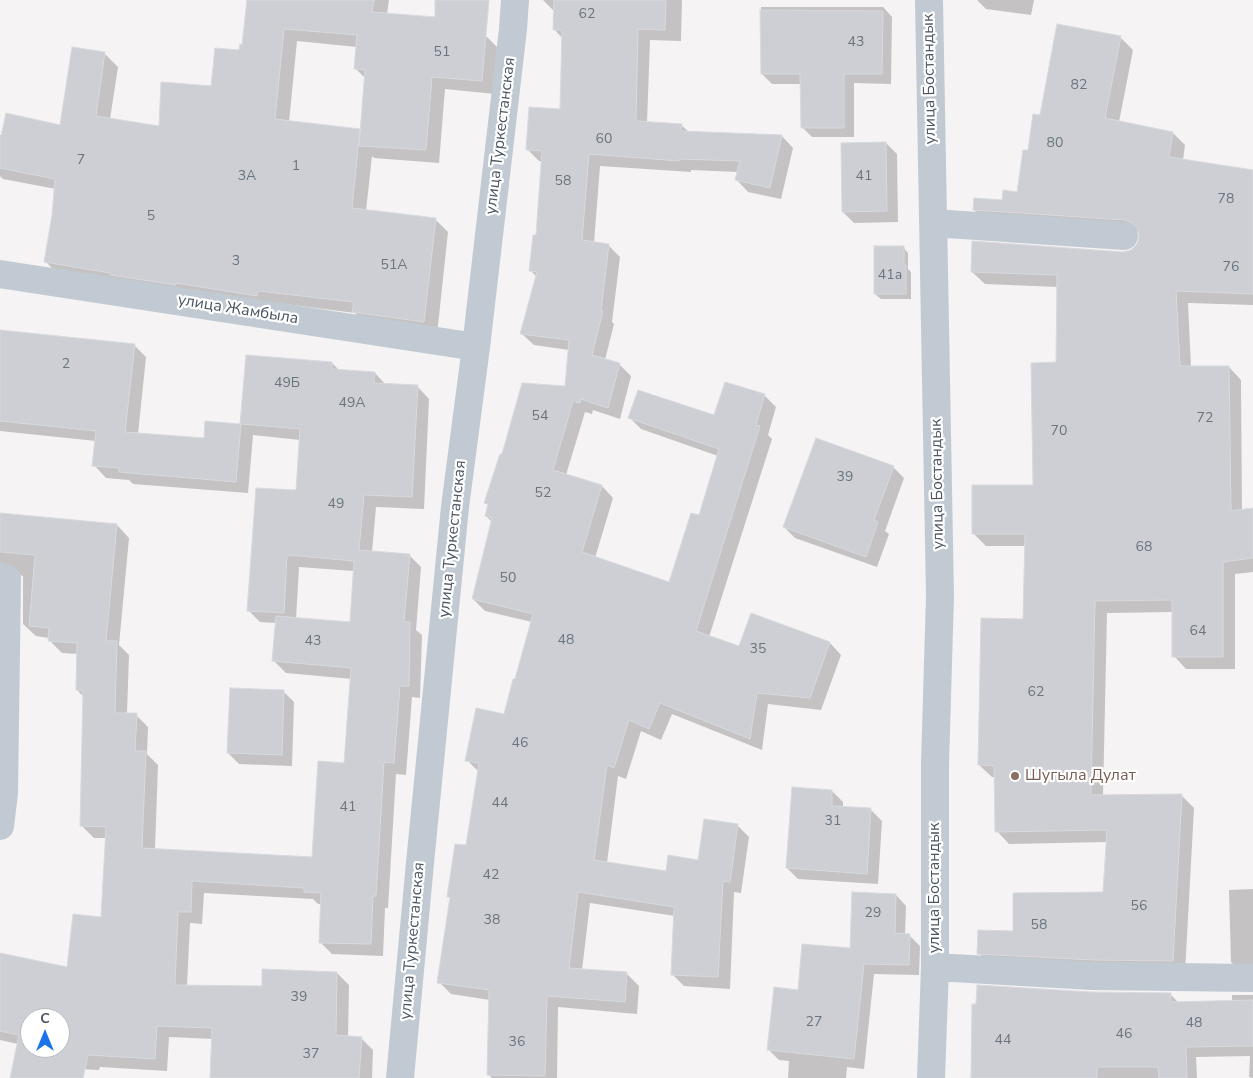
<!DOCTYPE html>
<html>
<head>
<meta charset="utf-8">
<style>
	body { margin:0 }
	#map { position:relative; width:1253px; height:1078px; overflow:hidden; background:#f5f3f3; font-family:"Nunito Sans",sans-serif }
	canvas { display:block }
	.north { position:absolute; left:20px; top:1008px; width:50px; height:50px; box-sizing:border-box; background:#fff; border:1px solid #b7bbc0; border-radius:50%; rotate:0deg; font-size:14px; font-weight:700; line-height:20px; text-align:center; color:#4a5661 }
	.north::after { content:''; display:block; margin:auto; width:18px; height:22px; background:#1a73e8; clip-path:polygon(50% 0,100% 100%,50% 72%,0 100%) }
</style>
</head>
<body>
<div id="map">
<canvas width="1253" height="1078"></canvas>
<div class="north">С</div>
</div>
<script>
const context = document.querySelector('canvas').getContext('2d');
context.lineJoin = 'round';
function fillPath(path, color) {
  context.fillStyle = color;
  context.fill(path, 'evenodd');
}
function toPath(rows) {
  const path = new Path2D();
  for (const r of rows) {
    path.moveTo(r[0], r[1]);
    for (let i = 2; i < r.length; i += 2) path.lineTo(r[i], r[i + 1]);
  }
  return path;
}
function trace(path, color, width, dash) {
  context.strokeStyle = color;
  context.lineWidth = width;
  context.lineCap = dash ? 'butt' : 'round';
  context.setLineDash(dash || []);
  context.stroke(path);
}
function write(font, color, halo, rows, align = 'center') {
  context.font = font + ' "Nunito Sans",sans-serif';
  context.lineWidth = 4.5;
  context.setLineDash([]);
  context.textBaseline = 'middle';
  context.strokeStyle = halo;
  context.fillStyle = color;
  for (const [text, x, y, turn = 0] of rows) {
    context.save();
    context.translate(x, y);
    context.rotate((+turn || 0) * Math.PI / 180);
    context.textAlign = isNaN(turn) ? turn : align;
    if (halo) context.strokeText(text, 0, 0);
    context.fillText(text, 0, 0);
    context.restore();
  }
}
fillPath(toPath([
	[252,0,389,0,387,14,485,35,498,48,495,94,445,89,439,163,374,158,372,156,366,211,435,219,448,232,437,335,367,325,355,313,59,275,46,262,56,189,3,179,0,176,0,135,62,127,104,53,118,67,110,119,160,127,212,88,240,52,244,46],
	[297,41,357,47,355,68,366,79,362,132,360,130,289,122],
	[543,0,682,0,681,41,650,40,647,123,681,125,689,132,782,136,793,148,781,199,748,192,737,180,738,172,691,170,691,172,600,166,594,243,608,245,620,257,612,322,614,324,605,360,619,364,631,376,620,419,593,410,592,414,585,412,566,475,602,486,613,498,595,558,669,584,699,517,718,456,641,429,629,417,715,417,764,395,776,407,768,435,772,439,709,637,739,648,830,643,841,655,821,710,768,704,762,750,672,714,661,740,641,731,626,779,618,776,607,863,667,872,699,861,737,825,749,837,741,893,734,892,730,989,684,986,672,974,675,916,590,903,582,970,627,974,639,986,637,1014,558,1007,557,1078,492,1078,488,1074,490,1000,451,994,439,982,451,899,448,896,467,847,479,772,467,760,505,715,516,681,532,622,485,611,473,599,492,522,486,516,489,506,486,503,503,456,566,387,569,350,534,345,522,334,537,277,531,271,537,237,543,162,539,161,527,149,562,110,563,39,554,29,554,11],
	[977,0,1034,0,1031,15,986,9],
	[761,7,883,7,892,17,891,84,854,83,854,137,812,137,802,127,801,84,772,84,762,74],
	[1120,37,1133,50,1119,122,1173,133,1185,145,1183,160,1253,172,1253,305,1188,303,1191,367,1229,367,1241,380,1242,511,1253,510,1253,572,1235,574,1235,669,1186,669,1174,656,1174,612,1107,613,1103,796,1181,795,1194,808,1185,973,991,966,979,953,1014,932,1104,893,1107,842,1009,844,997,831,996,777,992,777,979,765,1024,620,1026,546,986,546,974,534,1034,486,1058,363,1058,287,985,284,972,272,1123,253,1132,251,1138,245,1141,238,1139,232,987,222,974,210,1003,202,1018,193,1041,117],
	[886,143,897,154,898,222,854,223,843,212],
	[903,247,908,253,908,269,911,272,911,299,881,299,875,294],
	[0,331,134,345,146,357,138,434,205,440,206,422,241,425,247,356,332,363,339,370,375,373,386,385,417,386,429,399,424,509,376,507,372,552,409,555,421,567,416,630,422,635,420,698,412,697,406,775,396,774,388,908,385,908,383,956,332,954,320,942,321,904,318,904,313,899,204,893,202,924,190,923,187,986,263,987,337,973,349,985,348,1037,361,1038,373,1050,372,1078,211,1078,213,1039,169,1037,167,1071,100,1067,99,1070,60,1068,59,1078,11,1078,18,1044,0,1040,0,954,68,968,102,918,106,838,94,838,81,825,84,697,77,690,78,654,62,653,49,640,49,638,36,636,23,624,23,576,11,572,0,579,0,515,117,525,129,538,119,645,129,655,127,714,136,715,148,727,147,754,158,765,155,849,313,859,345,764,352,679,286,673,274,661,277,623,260,622,248,610,297,492,300,440,253,435,248,493,133,484,129,480,106,478,94,465,96,441,0,431],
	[299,567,354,571,351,623,296,619],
	[30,1018,60,1018,60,1048,30,1048],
	[893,467,904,478,885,531,889,534,877,567,795,538,784,527],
	[283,691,294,702,292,766,239,764,228,753],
	[832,791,843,802,843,808,871,810,882,821,878,884,798,879,787,868],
	[1253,889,1253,972,1242,972,1231,962,1229,890],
	[896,895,906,906,905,935,909,935,920,946,919,975,874,974,864,1069,847,1067,846,1078,788,1078,789,1061,779,1060,768,1049,799,991,851,949],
	[1091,993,1170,994,1179,1003,1232,1002,1232,995,1253,995,1253,1078,1249,1077,1250,1056,1196,1057,1197,1078,972,1078]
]), '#0003');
const building = toPath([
	[247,0,374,0,372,12,435,17,435,0,489,0,482,81,432,77,426,150,359,146,365,70,354,69,357,35,284,29,275,119,360,129,352,208,436,218,424,322,352,312,354,302,258,291,257,296,176,283,176,285,110,275,110,273,44,262,52,215,55,179,0,168,0,141,6,113,60,125,72,47,105,52,96,116,159,126,161,82,211,86,215,48,239,50,240,44,242,45,247,0],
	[554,0,666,0,665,30,638,29,636,121,682,124,681,131,782,135,770,188,735,180,740,161,679,159,679,161,589,154,582,240,609,244,601,311,603,311,592,355,620,363,608,408,581,399,580,403,573,401,553,470,602,485,582,552,669,582,691,513,699,515,719,449,628,418,638,390,714,415,725,382,765,394,756,425,760,426,696,631,739,646,751,613,830,642,810,698,757,693,750,739,660,703,649,729,629,720,614,768,607,765,594,860,666,871,668,855,698,860,704,819,738,824,730,882,723,881,718,977,671,975,674,907,578,892,569,968,627,972,625,1002,547,996,545,1076,487,1075,489,990,437,983,450,897,447,897,455,844,466,845,479,763,465,761,476,708,504,714,513,679,515,679,533,614,472,599,492,518,485,516,488,504,484,503,500,454,502,454,522,383,565,386,569,340,520,334,537,272,529,271,533,235,536,235,542,151,526,150,529,107,560,109,562,30,553,30,554,0],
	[760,10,883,11,882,74,844,74,844,128,801,128,800,74,761,74,760,10],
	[1057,24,1121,36,1105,118,1173,132,1169,157,1253,170,1253,294,1176,291,1180,366,1229,366,1231,511,1253,508,1253,558,1223,562,1223,657,1172,657,1172,600,1095,601,1091,795,1182,794,1173,961,1093,960,977,954,978,930,1013,931,1013,893,1103,892,1107,830,995,832,994,766,978,765,981,618,1023,619,1025,534,972,534,972,485,1033,485,1031,363,1056,362,1057,275,971,272,972,241,1123,252,1131,250,1137,244,1139,238,1138,229,1132,223,1125,220,973,210,974,198,1002,200,1003,190,1017,192,1023,150,1028,150,1033,114,1040,115,1057,24],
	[886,142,887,211,842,212,841,143,886,142],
	[874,246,904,246,904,265,906,265,906,294,874,294,874,246],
	[0,330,135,344,125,432,204,438,205,421,240,424,246,355,332,362,332,369,375,372,374,383,418,385,412,497,364,495,359,550,410,554,404,622,410,622,409,686,400,686,394,763,384,762,376,896,373,896,371,944,319,943,321,893,304,892,304,888,192,881,191,912,178,912,175,985,262,986,262,969,337,972,336,1035,362,1037,359,1078,210,1078,212,1028,157,1026,155,1059,88,1055,83,1078,10,1078,19,1035,0,1031,0,953,67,967,73,914,101,917,106,827,80,826,83,691,76,690,77,643,48,641,49,628,29,626,35,555,0,552,0,513,117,524,106,641,117,641,115,713,137,713,135,751,146,751,142,848,312,857,318,761,344,763,351,668,272,661,276,616,350,622,354,561,287,555,284,613,247,611,256,488,296,490,300,429,241,424,236,482,119,472,119,468,92,466,96,431,0,421,0,330],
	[30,1018,60,1018,60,1048,30,1048,30,1018],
	[816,438,894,466,874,520,878,522,866,557,783,527,816,438],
	[230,688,284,690,282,755,227,753,230,688],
	[792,787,832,790,832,806,871,808,867,874,786,868,792,787],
	[852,892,896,894,895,933,910,934,909,965,864,964,854,1059,767,1050,774,987,798,990,802,944,850,948,852,892],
	[977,985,1091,992,1171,993,1170,1002,1253,1000,1253,1046,1186,1047,1187,1078,1159,1078,1158,1067,1097,1067,1097,1078,971,1078,972,1004,976,1004,977,985]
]);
fillPath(building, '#cdcfd5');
trace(building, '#d7d9de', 1);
trace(toPath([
	[929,0,940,596,935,764,935,967,931,1078],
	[933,223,1124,236],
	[0,274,476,347],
	[0,576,7,579,4,793,0,826],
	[935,967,1092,976,1253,978],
	[400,1078,420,863,455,507,476,347,513,29,515,0]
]), '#c1cad2', 28);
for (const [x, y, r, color] of [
	[1015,776,5,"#8d6e63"]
]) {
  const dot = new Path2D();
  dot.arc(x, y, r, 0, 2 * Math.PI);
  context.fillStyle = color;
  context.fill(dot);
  trace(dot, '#fff', 2);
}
write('14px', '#6b747e', null, [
	["62",587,15],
	["43",856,43],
	["51",442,53],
	["82",1079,86],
	["60",604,140],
	["80",1055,144],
	["7",81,161],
	["1",296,167],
	["3А",247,177],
	["41",864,177],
	["58",563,182],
	["78",1226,200],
	["5",151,217],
	["3",236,262],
	["51А",394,266],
	["76",1231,268],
	["41а",890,276],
	["2",66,365],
	["49Б",287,384],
	["49А",352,404],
	["54",540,417],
	["72",1205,419],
	["70",1059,432],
	["39",845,478],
	["52",543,494],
	["49",336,505],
	["68",1144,548],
	["50",508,579],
	["64",1198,632],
	["48",566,641],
	["43",313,642],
	["35",758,650],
	["62",1036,693],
	["46",520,744],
	["44",500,804],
	["41",348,808],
	["31",833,822],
	["42",491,876],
	["56",1139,907],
	["29",873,914],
	["38",492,921],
	["58",1039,926],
	["39",299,998],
	["27",814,1023],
	["48",1194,1024],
	["46",1124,1035],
	["44",1003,1041],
	["36",517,1043],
	["37",311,1055]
]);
write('16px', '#4a5661', '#fff', [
	["улица Бостандык",930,79,-91],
	["улица Туркестанская",501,136,-83],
	["улица Жамбыла",238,310,9],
	["улица Бостандык",938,484,-91],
	["улица Туркестанская",453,539,-84],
	["улица Бостандык",935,888,-90],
	["улица Туркестанская",413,941,-85]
]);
write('16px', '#785e54', '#fff', [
	["Шугыла Дулат",1025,776]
], 'left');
</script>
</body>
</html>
